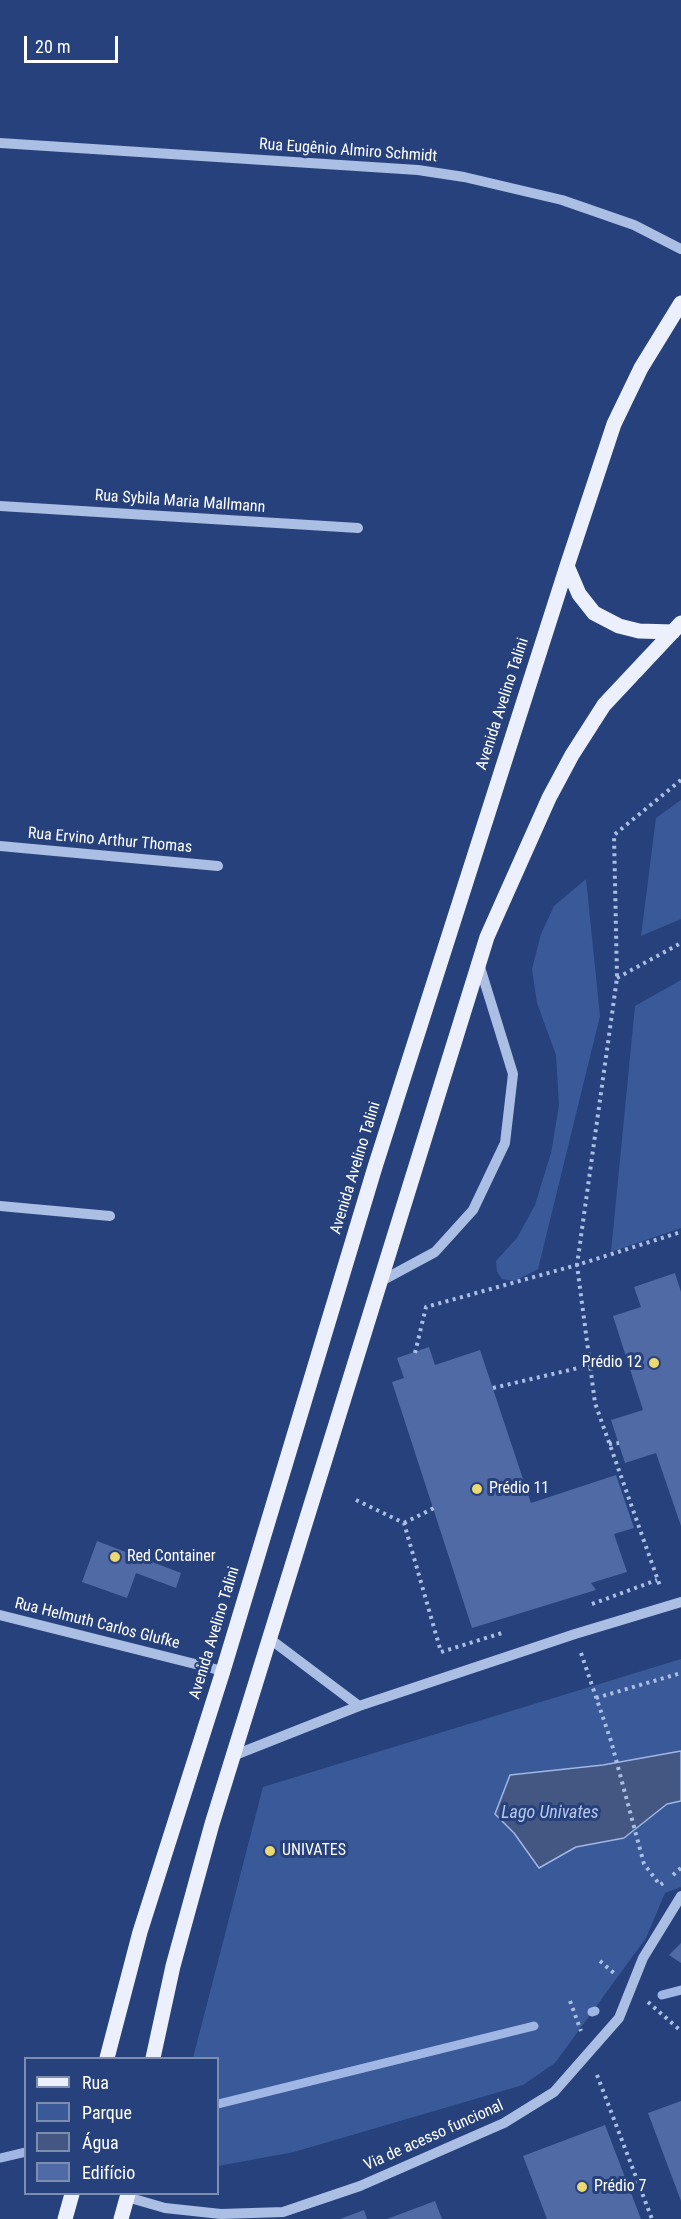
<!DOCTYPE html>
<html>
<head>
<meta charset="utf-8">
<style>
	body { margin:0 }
	#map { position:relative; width:681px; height:2219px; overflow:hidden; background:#27417c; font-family:"Roboto Condensed",sans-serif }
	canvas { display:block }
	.legend { position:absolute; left:24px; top:2057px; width:195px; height:138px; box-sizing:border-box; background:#27417c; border:2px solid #7d8db0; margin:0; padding:8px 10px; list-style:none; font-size:18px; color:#fff }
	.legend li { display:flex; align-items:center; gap:12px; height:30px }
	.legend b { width:30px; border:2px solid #7d8db0 }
	.scale { position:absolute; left:24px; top:36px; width:94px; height:27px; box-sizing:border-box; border:3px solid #fff; border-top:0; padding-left:8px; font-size:18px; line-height:21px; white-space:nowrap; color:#fff; -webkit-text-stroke:4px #27417c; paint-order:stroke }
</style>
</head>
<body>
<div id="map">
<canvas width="681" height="2219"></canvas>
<ul class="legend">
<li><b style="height:8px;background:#ebf0fc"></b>Rua</li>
<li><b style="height:16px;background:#3a5999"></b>Parque</li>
<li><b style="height:16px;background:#445782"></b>Água</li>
<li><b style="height:16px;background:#4f6aa5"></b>Edifício</li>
</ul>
<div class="scale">20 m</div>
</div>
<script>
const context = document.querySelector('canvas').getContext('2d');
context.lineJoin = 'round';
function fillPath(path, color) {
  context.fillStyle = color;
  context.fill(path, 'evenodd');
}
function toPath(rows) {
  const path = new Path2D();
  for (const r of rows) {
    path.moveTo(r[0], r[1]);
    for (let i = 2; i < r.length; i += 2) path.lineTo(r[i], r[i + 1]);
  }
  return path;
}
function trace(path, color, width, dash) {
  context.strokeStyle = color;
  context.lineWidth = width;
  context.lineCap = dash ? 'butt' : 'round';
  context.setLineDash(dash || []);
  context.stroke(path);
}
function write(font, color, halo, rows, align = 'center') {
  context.font = font + ' "Roboto Condensed",sans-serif';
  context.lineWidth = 6;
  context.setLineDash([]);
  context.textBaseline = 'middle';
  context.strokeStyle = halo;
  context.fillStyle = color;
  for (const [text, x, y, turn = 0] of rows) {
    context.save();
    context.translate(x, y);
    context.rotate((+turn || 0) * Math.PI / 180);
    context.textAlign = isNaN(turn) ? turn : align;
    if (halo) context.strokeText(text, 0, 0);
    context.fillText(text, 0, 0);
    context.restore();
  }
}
fillPath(toPath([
	[681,800,681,919,641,936,656,818],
	[586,879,600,1016,538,1269,515,1281,502,1279,497,1272,496,1261,517,1238,535,1205,551,1153,559,1105,556,1055,537,1003,532,969,541,934,554,906],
	[681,980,681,1228,611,1252,635,1006],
	[681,1659,681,1887,665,1893,646,1938,555,2063,523,2085,294,2152,218,2166,218,2058,193,2058,263,1787]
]), '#3a5999');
const water = toPath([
	[681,1751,681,1801,667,1804,624,1838,576,1847,539,1868,514,1833,495,1814,510,1775,603,1765,681,1751]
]);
fillPath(water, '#445782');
trace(water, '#a0b7e5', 1.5);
trace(toPath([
	[662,1995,681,1990],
	[592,2012,595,2011],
	[218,2104,534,2026],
	[0,2158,26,2152]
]), '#a0b7e5', 9);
fillPath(toPath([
	[675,1273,681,1292,681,1526,656,1453,625,1463,611,1420,643,1410,613,1316,641,1307,634,1287],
	[429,1347,435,1365,480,1350,531,1503,616,1475,634,1528,614,1534,627,1572,591,1583,596,1590,472,1628,392,1382,404,1378,397,1358],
	[97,1541,181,1573,176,1588,136,1573,127,1598,82,1582],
	[681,1943,681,1963,669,1955],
	[681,2101,681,2201,648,2113],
	[605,2125,641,2219,547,2219,523,2156],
	[435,2201,442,2219,387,2219],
	[364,2210,367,2219,340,2219]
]), '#4f6aa5');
trace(toPath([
	[681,780,614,835,617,978,577,1265,681,1232],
	[617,978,681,943],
	[415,1353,426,1307,577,1265,595,1403,660,1586],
	[493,1388,591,1365],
	[609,1444,619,1443],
	[356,1500,404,1523,441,1652,502,1633],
	[404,1523,434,1508],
	[592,1604,657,1580],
	[581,1653,611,1741,644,1864,660,1885,663,1883],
	[596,1698,681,1673],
	[673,1875,681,1868],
	[600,1961,615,1974],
	[570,2001,581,2031],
	[648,2002,681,2031],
	[597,2075,652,2219]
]), '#abbee4', 4, [3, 4.5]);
trace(toPath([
	[0,143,418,170,464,177,562,200,634,225,681,249],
	[0,506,358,528],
	[0,846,218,866],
	[0,1206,110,1216],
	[383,1280,435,1252,473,1210,505,1143,513,1074,479,964],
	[0,1615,223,1671],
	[270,1639,359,1706],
	[235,1755,359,1706,575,1634,681,1602],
	[127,2197,165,2208,221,2214,283,2212,360,2186,504,2123,554,2092,619,2018,643,1958,681,1896]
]), '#abbee4', 10);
trace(toPath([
	[567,566,579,594,594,613,619,626,639,631,673,632],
	[107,2058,140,1932,223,1671,375,1167,567,566,614,424,641,368,681,303],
	[153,2058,173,1966,212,1824,487,937,549,798,572,755,604,705,681,623],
	[65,2219,72,2194],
	[121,2219,128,2194]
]), '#ebf0fc', 15);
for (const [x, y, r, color] of [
	[654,1363,6,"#ecd971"],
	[477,1489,6,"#ecd971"],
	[115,1557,6,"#ecd971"],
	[270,1851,6,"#ecd971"],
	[582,2187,6,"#ecd971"]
]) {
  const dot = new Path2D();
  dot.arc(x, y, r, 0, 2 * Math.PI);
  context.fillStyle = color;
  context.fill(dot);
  trace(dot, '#27417c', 2);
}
write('16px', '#fff', '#27417c', [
	["Rua Eugênio Almiro Schmidt",348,151,4],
	["Rua Sybila Maria Mallmann",180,502,4],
	["Avenida Avelino Talini",503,704,-72],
	["Rua Ervino Arthur Thomas",110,841,5],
	["Avenida Avelino Talini",356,1168,-73],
	["Rua Helmuth Carlos Glufke",97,1624,14],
	["Avenida Avelino Talini",215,1633,-73],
	["Via de acesso funcional",434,2136,-24]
]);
write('16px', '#fff', '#27417c', [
	["Prédio 12",642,1363,"right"],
	["Prédio 11",489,1489],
	["Red Container",127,1557],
	["UNIVATES",282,1851],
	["Prédio 7",594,2187]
], 'left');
write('italic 18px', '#b7c8ec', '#27417c', [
	["Lago Univates",550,1813]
]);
</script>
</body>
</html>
